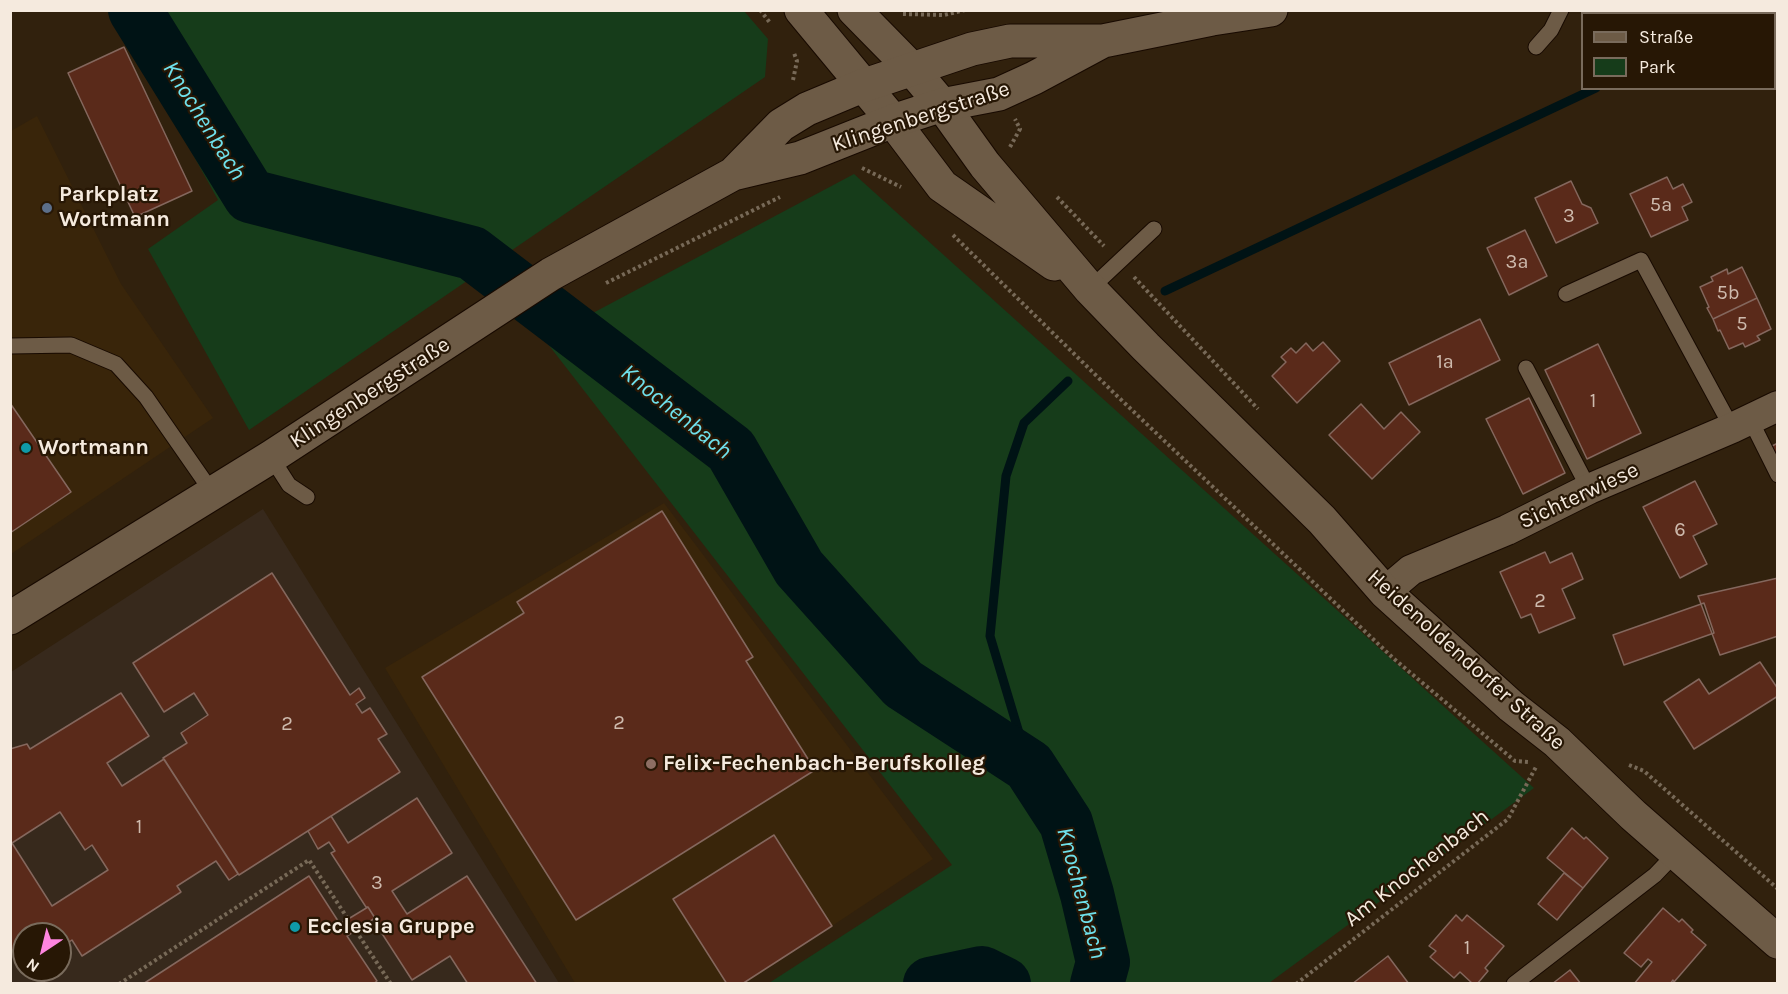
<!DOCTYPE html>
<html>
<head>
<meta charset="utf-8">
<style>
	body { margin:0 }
	#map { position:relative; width:1788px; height:994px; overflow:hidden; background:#31210d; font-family:Karla,sans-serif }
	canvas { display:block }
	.frame { position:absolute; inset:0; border:12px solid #f5eade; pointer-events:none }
	.legend { position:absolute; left:1581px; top:12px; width:195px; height:78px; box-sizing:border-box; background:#271705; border:2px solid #796b5c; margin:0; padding:8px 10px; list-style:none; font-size:18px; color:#f5eade }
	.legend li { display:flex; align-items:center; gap:12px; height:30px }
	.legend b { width:30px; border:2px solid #796b5c }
	.north { position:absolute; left:12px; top:922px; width:60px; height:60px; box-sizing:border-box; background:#271705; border:2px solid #796b5c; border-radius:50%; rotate:215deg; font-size:16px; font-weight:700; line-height:24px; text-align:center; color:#f5eade }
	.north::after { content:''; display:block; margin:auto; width:21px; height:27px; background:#fe85e0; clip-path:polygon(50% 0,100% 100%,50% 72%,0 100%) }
</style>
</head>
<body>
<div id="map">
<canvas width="1788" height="994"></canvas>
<div class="frame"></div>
<ul class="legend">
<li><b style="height:8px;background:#6d5b46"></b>Straße</li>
<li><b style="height:16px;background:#163c1a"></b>Park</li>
</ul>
<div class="north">N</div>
</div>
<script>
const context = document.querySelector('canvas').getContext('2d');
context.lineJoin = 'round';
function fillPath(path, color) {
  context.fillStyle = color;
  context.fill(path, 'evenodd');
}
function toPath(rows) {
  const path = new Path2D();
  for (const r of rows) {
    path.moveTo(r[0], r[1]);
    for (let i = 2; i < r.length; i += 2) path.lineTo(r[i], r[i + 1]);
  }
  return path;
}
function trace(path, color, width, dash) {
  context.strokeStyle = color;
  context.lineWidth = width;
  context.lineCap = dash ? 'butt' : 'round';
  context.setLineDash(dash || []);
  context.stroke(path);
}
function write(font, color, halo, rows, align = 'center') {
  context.font = font + ' Karla,sans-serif';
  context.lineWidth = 4.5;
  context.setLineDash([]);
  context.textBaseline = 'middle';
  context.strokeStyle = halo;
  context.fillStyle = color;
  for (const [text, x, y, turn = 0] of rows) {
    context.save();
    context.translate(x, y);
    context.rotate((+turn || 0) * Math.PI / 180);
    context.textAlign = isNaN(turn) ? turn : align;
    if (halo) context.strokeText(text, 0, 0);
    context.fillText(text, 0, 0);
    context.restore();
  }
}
fillPath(toPath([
	[263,509,559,983,11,984,11,672],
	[24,934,60,934,60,970,24,970]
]), '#37291c');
fillPath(toPath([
	[37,116,121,284,213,418,11,554,11,131],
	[664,503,933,859,746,983,575,983,385,668]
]), '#39250a');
fillPath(toPath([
	[114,11,744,11,768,39,765,77,249,430,148,249,218,200],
	[854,174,1534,788,1269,983,769,983,952,865,544,339]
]), '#163c1a');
trace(toPath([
	[1755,14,1762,10],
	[1165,291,1596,88],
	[1029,766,990,636,1006,476,1024,423,1068,381]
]), '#001315', 9);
trace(toPath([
	[135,10,250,196,472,253,731,450,799,568,903,684,1029,766,1066,823,1087,894,1103,962,1097,984],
	[930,984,982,973,1004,984]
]), '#001315', 54);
const building = toPath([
	[124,47,192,191,135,217,68,73,124,47],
	[1667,177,1673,189,1683,184,1692,202,1682,207,1688,220,1651,237,1630,194,1667,177],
	[1571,181,1582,204,1591,208,1598,223,1556,243,1535,198,1571,181],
	[1525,230,1547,276,1509,295,1487,248,1525,230],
	[1742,267,1757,298,1713,319,1707,308,1709,307,1700,287,1713,281,1711,277,1727,269,1728,274,1742,267],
	[1757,298,1771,329,1757,336,1760,340,1745,347,1743,343,1729,349,1720,330,1718,331,1713,319,1757,298],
	[1480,319,1500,360,1409,405,1389,363,1480,319],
	[1323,342,1340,361,1297,403,1272,376,1286,362,1281,357,1291,348,1296,353,1306,343,1313,351,1323,342],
	[1598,344,1641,433,1587,459,1545,370,1598,344],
	[1529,398,1565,473,1523,494,1486,419,1529,398],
	[10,403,71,492,10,533,10,403],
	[1361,404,1384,429,1401,412,1420,432,1372,479,1329,435,1361,404],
	[1778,443,1778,462,1770,447,1778,443],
	[1695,481,1717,524,1693,536,1707,564,1680,578,1643,507,1695,481],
	[662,511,753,657,746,661,815,770,576,920,422,677,524,613,517,602,662,511],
	[1545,552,1550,563,1572,553,1583,579,1562,589,1575,618,1539,633,1531,614,1521,618,1500,572,1545,552],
	[272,573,350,695,359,688,365,698,356,704,362,713,370,708,387,734,378,739,400,772,239,875,163,758,187,743,181,733,208,715,194,693,164,712,133,663,272,573],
	[1778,578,1778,636,1720,655,1698,596,1778,578],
	[1704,603,1714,633,1624,665,1613,635,1704,603],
	[1760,662,1778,689,1778,696,1694,749,1664,702,1699,679,1709,694,1760,662],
	[121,693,149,736,107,763,122,786,164,759,238,874,229,880,216,861,177,886,181,892,82,956,72,940,60,948,60,934,24,934,24,968,10,947,10,749,27,744,30,749,121,693],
	[60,812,85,850,92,845,108,870,52,906,12,843,60,812],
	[417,798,452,853,392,891,407,914,467,876,537,984,468,984,450,956,412,980,381,932,383,931,368,907,366,907,331,853,335,851,329,842,318,849,308,831,331,816,348,843,417,798],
	[1572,828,1584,839,1586,837,1608,858,1583,888,1547,858,1572,828],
	[774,835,832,926,742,984,727,984,673,899,774,835],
	[1564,873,1583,888,1557,920,1538,904,1564,873],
	[309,876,340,924,368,907,375,918,347,936,377,981,373,984,143,984,309,876],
	[1663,908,1679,922,1682,919,1693,930,1691,932,1706,945,1674,982,1673,980,1670,984,1634,984,1652,962,1648,959,1641,967,1624,953,1663,908],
	[1456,915,1462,921,1467,915,1504,946,1485,968,1488,971,1477,984,1473,984,1460,972,1454,978,1430,957,1436,951,1429,946,1456,915],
	[1388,956,1409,984,1352,984,1388,956],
	[1570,970,1581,984,1552,984,1570,970]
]);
fillPath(building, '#5a2a1a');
trace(building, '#84675d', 1.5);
const service = toPath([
	[1536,47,1551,30,1561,10],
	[1090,289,1154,229],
	[1566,294,1641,260,1732,428],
	[10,346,71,345,116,364,146,397,212,492],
	[1526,368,1589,489],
	[1750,419,1778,475],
	[271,457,289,485,307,497],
	[1514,984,1655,875,1676,853]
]);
const minor = toPath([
	[1385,592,1411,570,1507,530,1589,489,1732,428,1778,406]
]);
const tertiary = toPath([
	[801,10,893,121,942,186,1054,264],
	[854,10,911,68,942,105,985,165,1090,289,1146,347,1322,520,1385,592,1511,706,1557,742,1633,815,1778,942]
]);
const secondary = toPath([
	[733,174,781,125,807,109,862,86,972,49,1010,41,1103,41,1212,19,1271,10],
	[10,618,271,457,551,274,733,174,800,158,893,121,942,105,999,94,1034,78,1103,41]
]);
trace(service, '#180a00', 17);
trace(minor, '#180a00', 32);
trace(tertiary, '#180a00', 35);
trace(secondary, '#180a00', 35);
trace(toPath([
	[760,10,771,24],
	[903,14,944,15,965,10],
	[793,80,797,61,794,53],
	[1010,147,1020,129,1015,119],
	[862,168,901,187],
	[1057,197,1104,246],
	[953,235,1114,393,1393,658,1515,761,1529,762],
	[1134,277,1258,409],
	[606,283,780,197],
	[1629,765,1644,771,1778,889],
	[356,931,391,984],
	[119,984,309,860,348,919],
	[1296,984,1508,819,1537,765]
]), '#776957', 4, [3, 3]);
trace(service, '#6d5b46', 15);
trace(minor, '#6d5b46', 30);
trace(tertiary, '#6d5b46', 33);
trace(secondary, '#6d5b46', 33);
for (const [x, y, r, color] of [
	[47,208,6,"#5c6f8a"],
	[26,448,6,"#0f9aa8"],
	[651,764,6,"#8d6e63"],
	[295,927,6,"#0f9aa8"]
]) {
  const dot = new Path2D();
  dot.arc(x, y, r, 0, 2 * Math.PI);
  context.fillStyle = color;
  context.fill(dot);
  trace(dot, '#271705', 2);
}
write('20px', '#cebaad', null, [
	["5a",1661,205],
	["3",1569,216],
	["3a",1517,262],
	["5b",1728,293],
	["5",1742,324],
	["1a",1445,362],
	["1",1593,401],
	["6",1680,530],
	["2",1540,601],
	["2",619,723],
	["2",287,724],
	["1",139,827],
	["3",377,883],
	["1",1467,948]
]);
write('22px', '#f5eade', '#271705', [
	["Klingenbergstraße",921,117,-18],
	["Klingenbergstraße",370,393,-33],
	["Sichterwiese",1579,496,-25],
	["Heidenoldendorfer Straße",1466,660,42],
	["Am Knochenbach",1417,868,-38]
]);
write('bold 22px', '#f5eade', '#271705', [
	["Parkplatz",59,195],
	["Wortmann",59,220],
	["Wortmann",38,448],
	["Felix-Fechenbach-Berufskolleg",663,764],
	["Ecclesia Gruppe",307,927]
], 'left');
write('italic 24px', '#6fe1ec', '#271705', [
	["Knochenbach",204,121,58],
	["Knochenbach",676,412,39],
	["Knochenbach",1081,893,75]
]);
</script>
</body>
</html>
